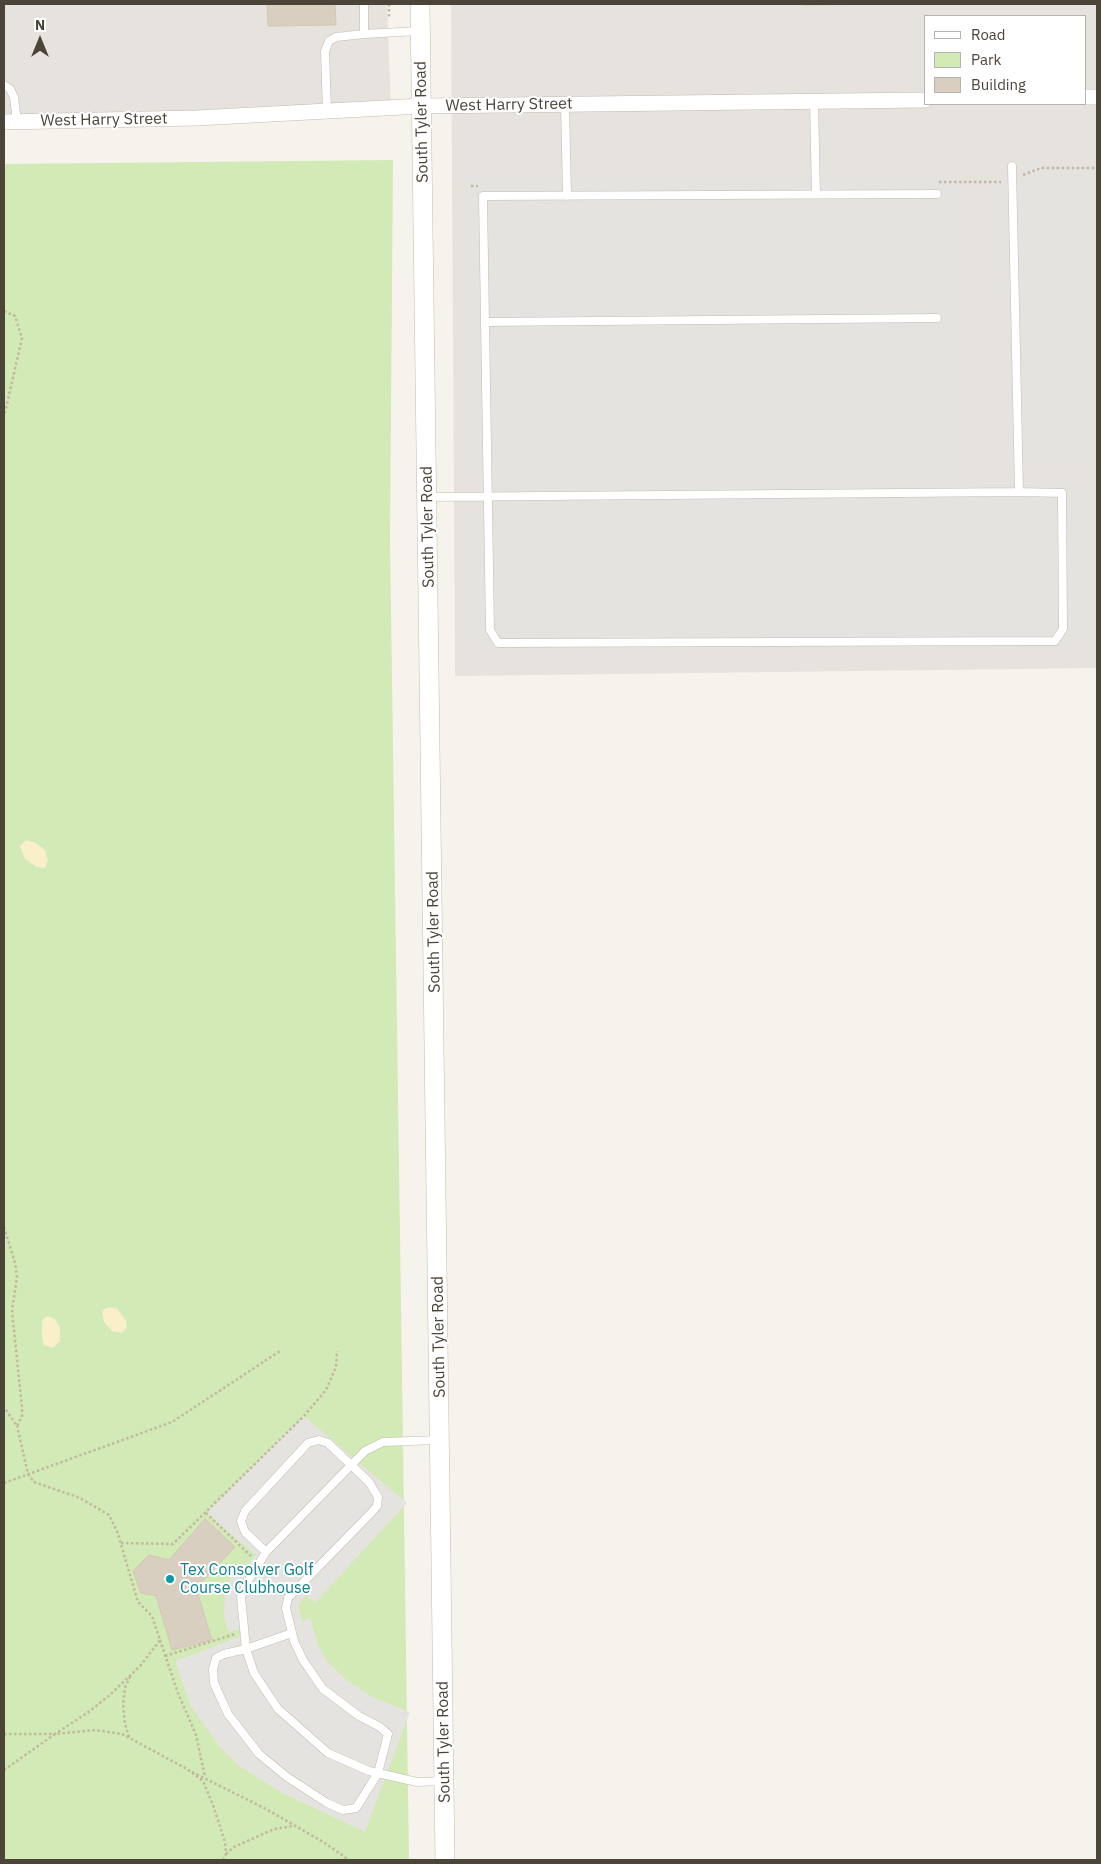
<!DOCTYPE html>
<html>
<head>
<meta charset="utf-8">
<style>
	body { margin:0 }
	#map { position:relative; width:1101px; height:1864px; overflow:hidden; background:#f6f3ec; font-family:"IBM Plex Sans",sans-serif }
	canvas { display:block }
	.frame { position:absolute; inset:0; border:5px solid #4b4439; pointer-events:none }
	.legend { position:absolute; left:924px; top:15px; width:162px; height:90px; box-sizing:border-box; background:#fff; border:1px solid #b7b4b0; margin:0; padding:6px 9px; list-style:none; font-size:15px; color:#4b4439 }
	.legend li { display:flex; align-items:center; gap:10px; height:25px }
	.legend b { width:25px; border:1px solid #b7b4b0 }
	.north { position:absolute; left:15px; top:15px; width:50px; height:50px; -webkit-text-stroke:4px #fff; paint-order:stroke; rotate:0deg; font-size:14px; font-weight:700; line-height:20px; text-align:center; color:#4b4439 }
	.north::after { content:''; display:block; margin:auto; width:18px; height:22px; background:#4b4439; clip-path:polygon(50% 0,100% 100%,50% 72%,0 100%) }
</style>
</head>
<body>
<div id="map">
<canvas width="1101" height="1864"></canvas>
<div class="frame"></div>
<ul class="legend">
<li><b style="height:6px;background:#fff"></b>Road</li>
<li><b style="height:14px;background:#d2eab5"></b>Park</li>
<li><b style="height:14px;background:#d8cfc1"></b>Building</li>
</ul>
<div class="north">N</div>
</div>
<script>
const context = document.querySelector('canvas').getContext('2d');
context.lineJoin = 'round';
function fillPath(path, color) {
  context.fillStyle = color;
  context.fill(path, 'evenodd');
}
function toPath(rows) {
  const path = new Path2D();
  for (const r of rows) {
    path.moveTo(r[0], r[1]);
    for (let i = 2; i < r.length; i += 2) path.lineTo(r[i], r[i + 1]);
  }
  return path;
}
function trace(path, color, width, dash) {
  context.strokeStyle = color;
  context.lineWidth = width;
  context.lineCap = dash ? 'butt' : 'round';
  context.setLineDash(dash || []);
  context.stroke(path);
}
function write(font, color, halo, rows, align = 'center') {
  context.font = font + ' "IBM Plex Sans",sans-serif';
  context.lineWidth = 4;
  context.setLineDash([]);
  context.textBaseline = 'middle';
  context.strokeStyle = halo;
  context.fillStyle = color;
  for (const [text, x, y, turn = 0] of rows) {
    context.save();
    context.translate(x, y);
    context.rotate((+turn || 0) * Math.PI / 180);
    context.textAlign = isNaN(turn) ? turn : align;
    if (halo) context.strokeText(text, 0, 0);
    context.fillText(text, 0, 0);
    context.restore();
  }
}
fillPath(toPath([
	[4,4,387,4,391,108,4,120],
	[451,4,1097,4,1097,668,455,676],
	[925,16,1085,16,1085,104,925,104]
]), '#e6e2dd');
fillPath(toPath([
	[393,160,390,540,409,1860,4,1860,4,164]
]), '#d2eab5');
fillPath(toPath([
	[26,840,36,843,45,850,48,861,45,868,37,867,25,859,20,846],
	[108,1307,118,1309,126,1321,127,1327,122,1333,112,1331,104,1322,102,1311],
	[48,1316,55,1319,60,1328,60,1341,53,1348,44,1345,42,1337,42,1322,44,1318]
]), '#f9efc9');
fillPath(toPath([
	[1097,165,1097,458,1008,459,1004,166],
	[958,177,963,481,1063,482,1067,489,1079,492,1080,635,1068,638,1062,643,488,648,482,641,470,639,468,515,482,513,481,468,466,469,466,181],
	[304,1416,407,1503,315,1603,306,1595,298,1605,302,1621,310,1618,318,1645,327,1661,349,1682,374,1698,410,1712,365,1832,280,1792,238,1765,220,1747,191,1707,175,1661,242,1636,240,1629,229,1632,224,1617,225,1592,236,1565,244,1570,256,1555,206,1513]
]), '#e5e3e0');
const building = toPath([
	[267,4,335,4,336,25,268,26,267,4],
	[803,4,892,4,803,5,803,4],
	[205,1519,235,1547,196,1588,212,1640,172,1650,156,1596,141,1593,133,1571,149,1555,169,1560,205,1519]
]);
fillPath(building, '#d8cfc1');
trace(building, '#d3c7b4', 1);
const service = toPath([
	[364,4,364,34],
	[4,85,10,89,14,97,17,122],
	[814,101,816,195],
	[565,104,567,196],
	[327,111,325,51,329,41,336,37,364,34,419,31],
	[937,194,483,196,485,322,937,318],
	[485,322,490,630,498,643,1055,641,1063,629,1062,493,1019,492],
	[428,497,1019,492,1012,166],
	[266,1552,365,1451,383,1442,439,1440],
	[292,1633,246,1649,224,1654,216,1658,213,1669,214,1683,228,1714,259,1754,287,1777,327,1803,343,1810,356,1808,378,1773,388,1734,380,1727,359,1716,323,1689,303,1660,294,1641,286,1608,288,1598,371,1513,377,1506,378,1497,369,1482,328,1443,319,1440,308,1443,245,1511,241,1521,245,1532,266,1552,248,1581,241,1597,246,1649,254,1673,278,1709,328,1753,369,1771,378,1773,417,1782,444,1781]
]);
const minor = toPath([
	[1085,97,1097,97],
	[4,122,197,118,422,106,925,100]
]);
const tertiary = toPath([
	[420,4,445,1860]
]);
trace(service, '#c2bbae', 9);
trace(minor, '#c2bbae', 16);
trace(tertiary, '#c2bbae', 20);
trace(toPath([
	[389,4,389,18],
	[1023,175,1041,168,1097,168],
	[939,182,1001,182],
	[471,186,478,186],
	[4,311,15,316,22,338,4,417],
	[4,1227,15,1263,17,1277,12,1311,22,1408,22,1416,17,1426,4,1407],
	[4,1483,172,1422,280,1351],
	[206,1513,252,1557],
	[121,1543,173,1544,304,1416,326,1390,336,1367,337,1351],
	[160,1640,178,1693,196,1735,205,1777],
	[165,1656,235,1634],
	[4,1734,55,1734,90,1711,112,1693,141,1665,160,1640,152,1616,138,1602,117,1531,109,1515,80,1498,34,1482,28,1474,17,1426],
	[129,1737,125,1724,123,1704,125,1688,130,1677],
	[4,1770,55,1734,95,1730,122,1734,187,1769,203,1781,213,1805,225,1842,226,1854,223,1860],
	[192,1772,266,1809,325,1843,349,1860],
	[226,1854,234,1847,274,1829,293,1826]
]), '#c4b79f', 2.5, [2.5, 2.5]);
trace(service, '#fff', 8);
trace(minor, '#fff', 15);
trace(tertiary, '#fff', 19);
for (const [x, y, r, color] of [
	[170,1579,5,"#0f9aa8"]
]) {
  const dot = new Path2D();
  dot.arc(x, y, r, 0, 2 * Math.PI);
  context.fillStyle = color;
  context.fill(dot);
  trace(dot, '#fff', 2);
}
write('16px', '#4b4439', '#fff', [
	["West Harry Street",509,105,-1],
	["West Harry Street",104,120,-1],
	["South Tyler Road",422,122,-91],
	["South Tyler Road",428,527,-91],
	["South Tyler Road",434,932,-91],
	["South Tyler Road",439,1337,-91],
	["South Tyler Road",444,1742,-91]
]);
write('16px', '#0d838f', '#fff', [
	["Tex Consolver Golf",180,1570],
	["Course Clubhouse",180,1588]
], 'left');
</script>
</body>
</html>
